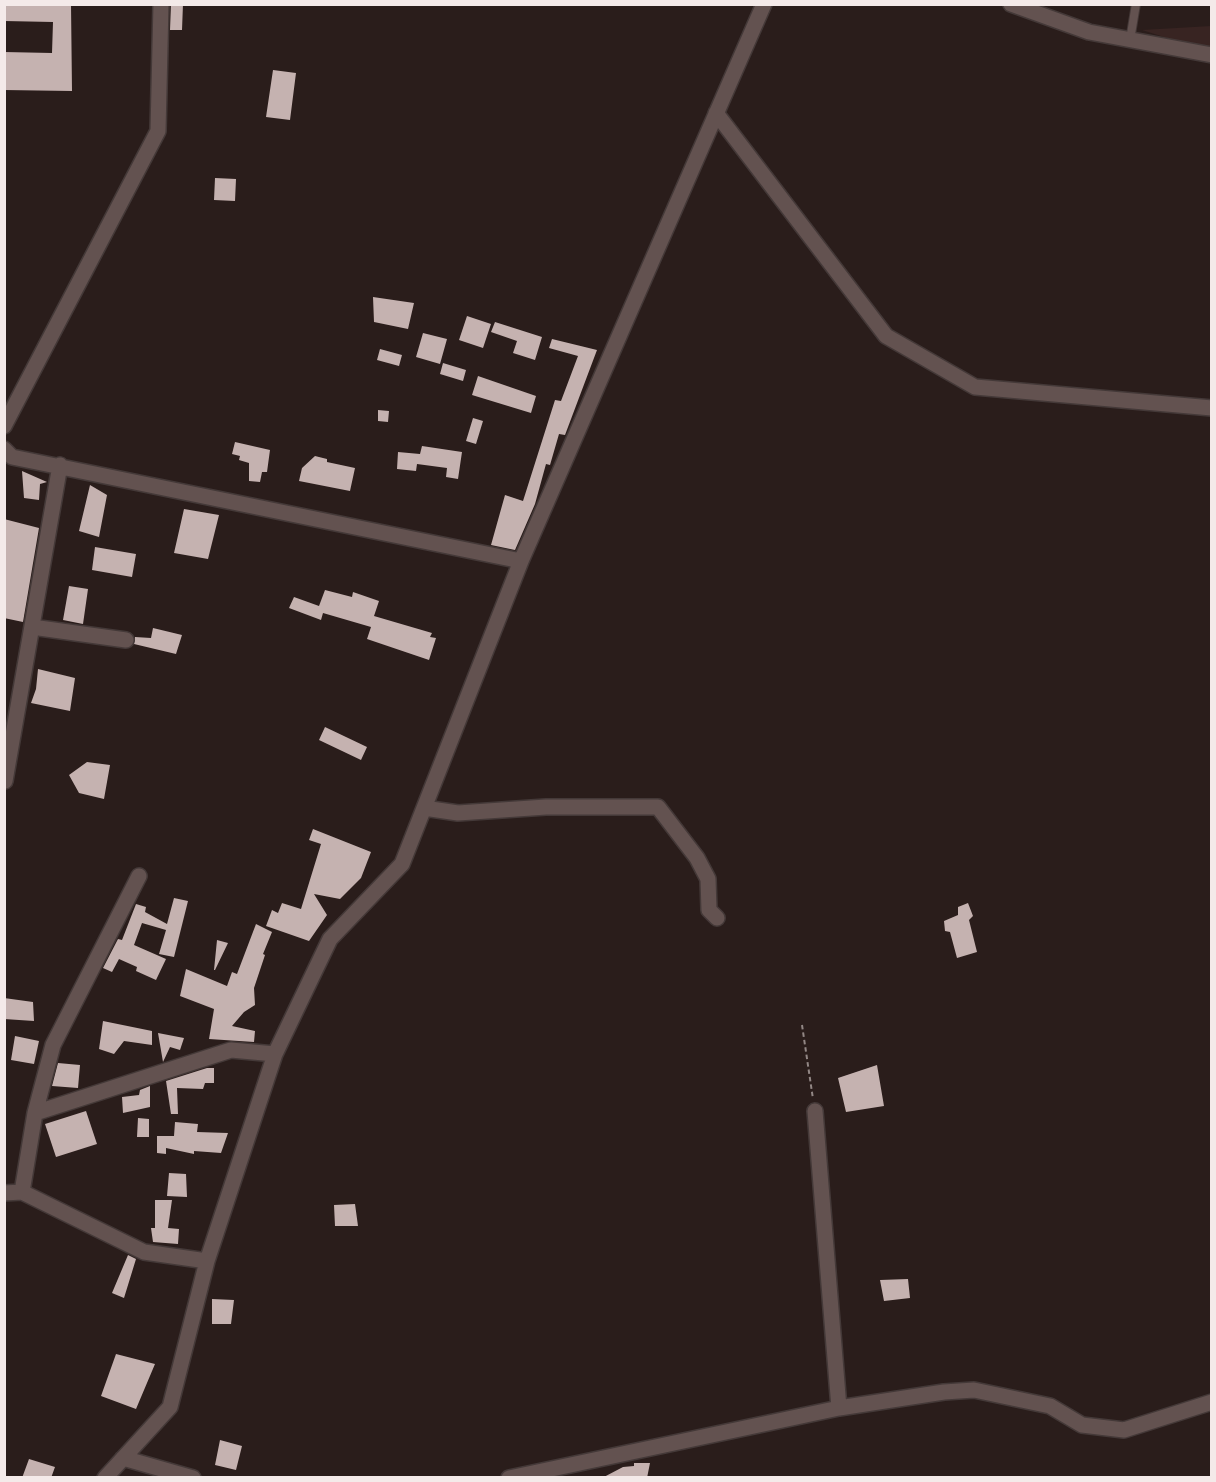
<!DOCTYPE html>
<html>
<head>
<meta charset="utf-8">
<style>
	body { margin:0 }
	#map { position:relative; width:1216px; height:1482px; overflow:hidden; background:#2a1d1b; font-family:Manrope,sans-serif }
	canvas { display:block }
	.frame { position:absolute; inset:0; border:6px solid #f4eae9; pointer-events:none }
</style>
</head>
<body>
<div id="map">
<canvas width="1216" height="1482"></canvas>
<div class="frame"></div>
</div>
<script>
const context = document.querySelector('canvas').getContext('2d');
context.lineJoin = 'round';
function fillPath(path, color) {
  context.fillStyle = color;
  context.fill(path, 'evenodd');
}
function toPath(rows) {
  const path = new Path2D();
  for (const r of rows) {
    path.moveTo(r[0], r[1]);
    for (let i = 2; i < r.length; i += 2) path.lineTo(r[i], r[i + 1]);
  }
  return path;
}
function trace(path, color, width, dash) {
  context.strokeStyle = color;
  context.lineWidth = width;
  context.lineCap = dash ? 'butt' : 'round';
  context.setLineDash(dash || []);
  context.stroke(path);
}
fillPath(toPath([
	[1211,26,1211,52,1142,30]
]), '#382422');
fillPath(toPath([
	[4,4,71,4,72,91,4,90,4,52,52,53,53,22,4,21],
	[171,4,183,4,182,30,170,30],
	[273,70,296,73,290,120,266,117],
	[215,178,236,179,235,201,214,200],
	[373,297,414,303,408,329,374,322],
	[467,316,491,324,483,348,459,340],
	[495,322,542,337,535,360,513,353,517,341,491,332],
	[423,333,447,339,440,364,416,357],
	[552,339,597,350,565,435,559,434,550,465,546,464,535,504,515,550,491,545,505,495,523,501,555,400,561,401,578,356,549,348],
	[380,349,402,355,399,366,377,360],
	[443,363,466,370,463,381,440,374],
	[478,376,536,396,531,413,472,395],
	[378,410,389,411,388,422,378,421],
	[473,418,483,421,476,444,466,441],
	[235,442,270,450,267,472,262,472,260,482,249,481,249,463,239,460,240,456,232,454],
	[422,446,462,452,458,479,446,477,447,468,417,464,416,471,397,469,398,452,420,454],
	[315,456,327,459,327,462,355,468,350,491,299,481,302,468],
	[22,471,47,482,40,484,39,500,24,498],
	[90,485,107,495,99,537,79,531],
	[184,509,219,515,208,559,174,553],
	[4,519,39,528,23,622,4,618],
	[95,547,136,554,132,577,92,570],
	[69,586,88,589,83,624,63,620],
	[325,590,352,597,353,592,379,601,374,616,432,633,430,637,436,638,429,660,367,639,371,627,323,613,321,620,289,608,294,597,319,606],
	[153,628,182,635,176,654,134,644,135,637,151,638],
	[38,669,75,678,70,711,31,703,36,689],
	[325,727,367,747,361,760,319,740],
	[87,762,110,765,104,799,79,793,69,775],
	[313,829,371,852,361,878,340,899,314,894,327,915,309,941,266,926,272,910,278,913,282,903,301,909,321,844,309,840],
	[174,898,188,901,174,957,159,954,166,930,142,923,134,945,166,959,156,980,136,971,137,967,119,959,112,972,103,968,118,939,122,940,136,904,146,907,145,912,167,924],
	[968,903,973,916,969,920,977,952,957,958,950,932,945,931,944,921,958,915,958,907],
	[256,924,272,932,263,954,265,955,254,988,255,1005,244,1012,232,1026,255,1031,254,1042,209,1039,214,1009,180,996,186,969,227,986,232,972,237,974],
	[217,940,228,943,215,970,214,970],
	[4,998,33,1002,34,1021,4,1019],
	[103,1021,152,1031,152,1045,124,1041,114,1054,99,1049],
	[158,1033,184,1038,180,1050,170,1047,163,1062],
	[15,1036,39,1041,34,1064,11,1060],
	[58,1063,80,1065,78,1088,52,1086],
	[877,1065,884,1106,846,1112,838,1078],
	[207,1068,214,1068,214,1083,205,1083,203,1089,177,1088,178,1114,171,1114,166,1081],
	[150,1086,150,1107,123,1113,122,1097,139,1095,140,1090],
	[86,1111,97,1144,56,1157,45,1124],
	[138,1118,149,1119,149,1137,137,1137],
	[175,1122,198,1124,197,1132,228,1133,221,1153,194,1151,194,1154,166,1148,166,1154,157,1153,157,1136,174,1136],
	[169,1173,186,1174,187,1197,167,1196],
	[155,1200,172,1200,168,1228,179,1229,178,1244,153,1242,151,1228,155,1228],
	[355,1204,358,1226,335,1226,334,1205],
	[128,1255,136,1259,124,1298,112,1293],
	[908,1279,910,1298,884,1301,880,1280],
	[212,1299,234,1300,231,1324,212,1324],
	[116,1354,155,1364,136,1409,101,1396],
	[220,1440,242,1446,236,1470,215,1465],
	[29,1459,55,1467,51,1478,22,1478],
	[634,1463,650,1463,647,1478,602,1478,623,1467,634,1466]
]), '#c5b2b0');
const service = toPath([
	[1130,40,1136,4]
]);
const minor = toPath([
	[1011,4,1089,32,1212,55],
	[716,113,886,336,975,387,1212,408],
	[4,426,158,131,161,4],
	[4,449,12,457,521,561],
	[32,627,126,640],
	[5,781,60,465],
	[424,808,458,813,546,807,658,807,697,858,708,879,709,910,717,918],
	[815,1111,839,1408],
	[35,1113,53,1045,139,876],
	[22,1192,35,1113,231,1050,275,1054],
	[4,1193,22,1192,144,1252,207,1261],
	[123,1458,193,1478],
	[105,1478,170,1407,207,1261,275,1054,330,939,402,864,521,561,764,4],
	[509,1478,839,1408,944,1392,974,1390,1050,1406,1082,1425,1124,1430,1212,1402]
]);
trace(service, '#443938', 10);
trace(minor, '#443938', 18);
trace(toPath([
	[802,1025,813,1099]
]), '#928785', 2, [4.5, 3]);
trace(service, '#635250', 8);
trace(minor, '#635250', 15);
</script>
</body>
</html>
